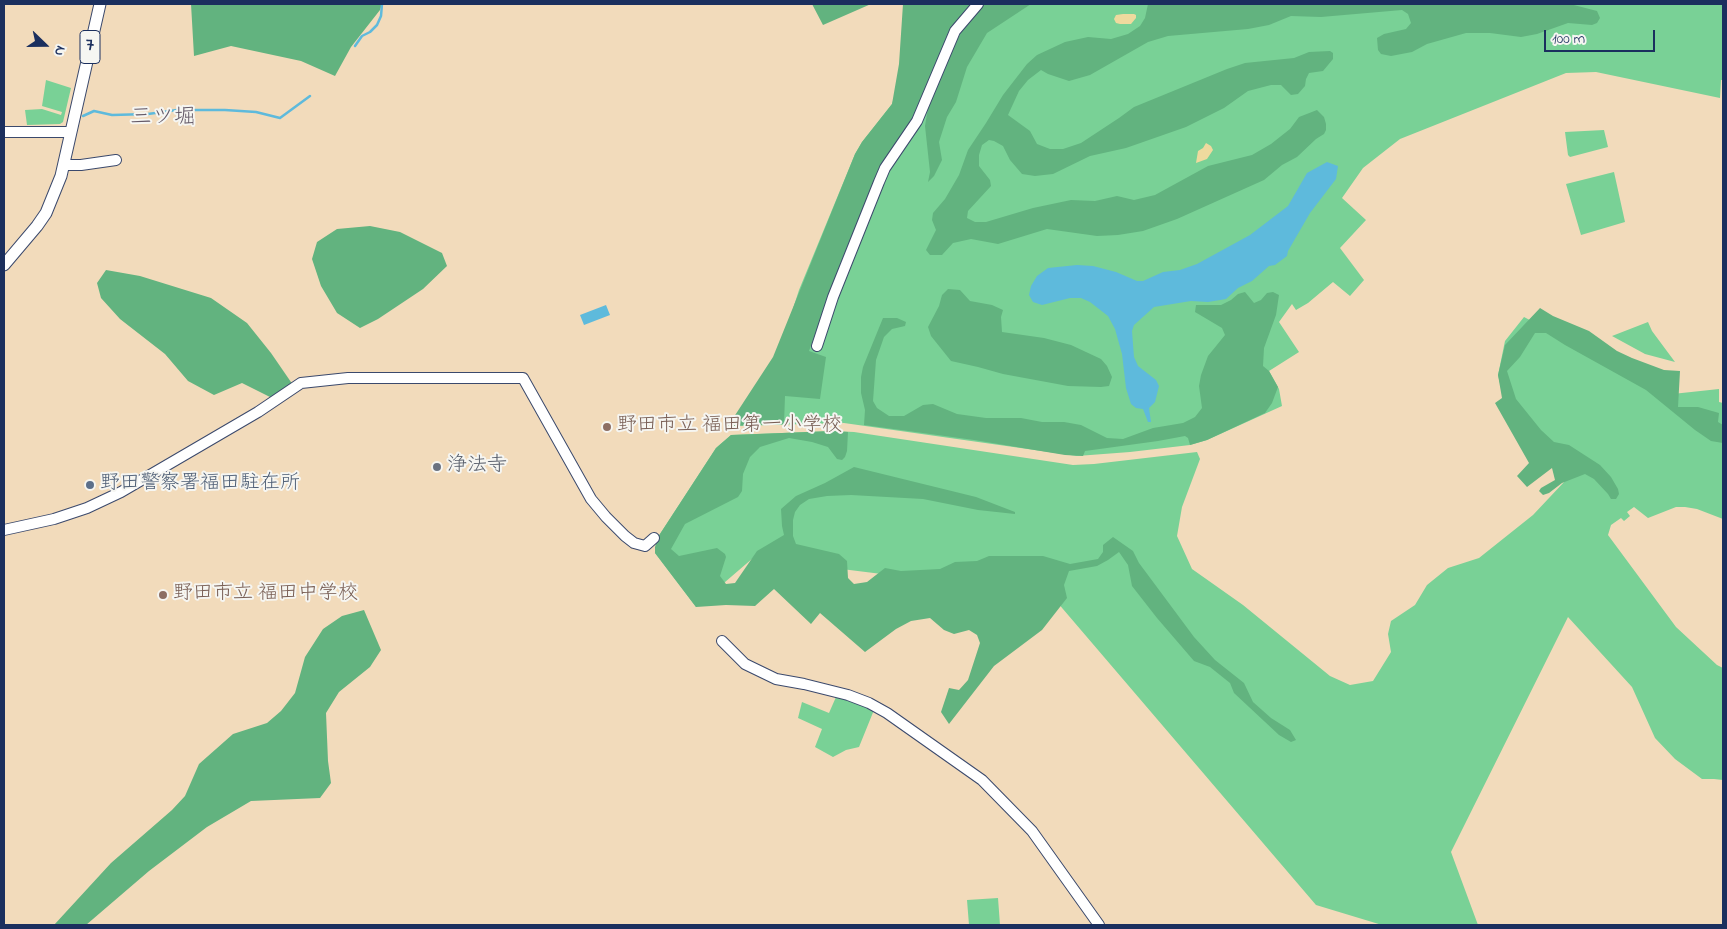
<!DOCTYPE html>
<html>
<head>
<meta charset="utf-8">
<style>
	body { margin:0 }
	#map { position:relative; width:1727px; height:929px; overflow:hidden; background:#f2dbbb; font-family:"Indie Flower",sans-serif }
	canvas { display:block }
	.frame { position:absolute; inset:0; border:5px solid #1b2f5e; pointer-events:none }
	.north { position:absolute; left:20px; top:20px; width:50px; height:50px; -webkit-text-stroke:4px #f6f6f2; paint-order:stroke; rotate:112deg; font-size:14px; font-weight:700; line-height:20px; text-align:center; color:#1b2f5e }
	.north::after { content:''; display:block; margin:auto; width:18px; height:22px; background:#1b2f5e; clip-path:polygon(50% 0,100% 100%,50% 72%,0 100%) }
	.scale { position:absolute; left:1544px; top:30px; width:111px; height:22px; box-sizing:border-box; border:2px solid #1b2f5e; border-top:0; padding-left:6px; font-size:15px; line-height:18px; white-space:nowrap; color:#1b2f5e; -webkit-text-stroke:4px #f6f6f2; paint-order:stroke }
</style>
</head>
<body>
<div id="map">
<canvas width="1727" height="929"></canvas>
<div class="frame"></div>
<div class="north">N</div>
<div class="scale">100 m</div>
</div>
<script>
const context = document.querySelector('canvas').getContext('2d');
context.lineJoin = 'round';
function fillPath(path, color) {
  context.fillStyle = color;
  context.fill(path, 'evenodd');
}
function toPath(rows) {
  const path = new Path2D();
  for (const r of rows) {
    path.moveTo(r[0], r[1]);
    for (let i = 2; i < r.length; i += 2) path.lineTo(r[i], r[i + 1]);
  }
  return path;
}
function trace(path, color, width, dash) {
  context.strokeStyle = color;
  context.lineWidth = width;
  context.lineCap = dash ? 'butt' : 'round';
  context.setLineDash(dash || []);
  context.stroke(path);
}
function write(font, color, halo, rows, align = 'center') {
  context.font = font + ' "Indie Flower","Klee One",sans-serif';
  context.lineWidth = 4;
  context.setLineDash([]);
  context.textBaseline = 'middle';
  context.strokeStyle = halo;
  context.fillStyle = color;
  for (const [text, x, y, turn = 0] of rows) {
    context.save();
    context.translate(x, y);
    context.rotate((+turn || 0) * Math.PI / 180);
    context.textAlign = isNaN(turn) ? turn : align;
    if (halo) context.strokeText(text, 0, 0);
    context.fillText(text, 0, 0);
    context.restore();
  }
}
fillPath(toPath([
	[924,4,1723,4,1723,80,1721,80,1720,98,1596,72,1566,73,1400,139,1363,168,1342,198,1366,220,1340,248,1364,280,1350,296,1333,282,1308,303,1296,310,1292,304,1279,322,1299,352,1269,371,1279,389,1282,406,1207,440,1190,445,1130,452,1077,456,844,423,735,426,773,370,799,290,855,154,862,142,892,104],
	[46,80,71,88,63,122,60,124,27,125,25,110,42,109,61,115,62,112,42,106],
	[1604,130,1608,147,1570,157,1568,155,1565,132],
	[1614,172,1625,222,1581,235,1566,184],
	[1524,317,1589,351,1643,378,1654,396,1719,389,1719,402,1723,403,1723,519,1697,509,1685,507,1676,507,1648,518,1634,507,1627,512,1630,516,1624,521,1621,518,1611,525,1608,535,1676,627,1717,665,1723,668,1723,780,1714,779,1702,779,1675,759,1655,738,1632,687,1568,617,1451,852,1478,925,1382,925,1316,905,1051,595,753,558,696,607,655,553,658,537,716,448,731,435,833,431,854,432,1073,465,1094,464,1197,452,1200,459,1182,507,1177,536,1192,569,1243,605,1330,676,1350,685,1373,681,1391,652,1388,634,1391,621,1415,605,1427,585,1448,568,1479,558,1533,515,1581,464,1541,437,1501,388,1498,375,1505,341],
	[1648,322,1652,331,1675,362,1645,354,1612,336],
	[836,697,854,702,874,710,859,747,846,750,833,757,815,747,822,729,798,718,802,702,829,713],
	[998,898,1000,925,969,925,967,900]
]), '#79d196');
fillPath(toPath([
	[191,4,382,4,380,10,351,47,335,76,301,61,231,46,194,56],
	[812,4,871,4,823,25],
	[903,4,972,4,952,29,944,43,918,109,909,126,885,158,879,170,840,264,809,351,826,357,820,399,785,396,784,424,728,426,773,357,855,154,862,142,892,104,899,64],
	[984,4,1031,4,987,33,967,67,956,102,947,117,939,142,942,160,934,176,928,182,930,172,925,126,928,108,953,46,961,33],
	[1148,4,1570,4,1597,11,1600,18,1597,23,1592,25,1568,23,1537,34,1521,37,1490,33,1466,33,1427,44,1412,52,1391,56,1381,54,1378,50,1377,38,1384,34,1406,29,1411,23,1408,14,1402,10,1321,17,1291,16,1269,25,1248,29,1168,36,1148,42,1090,75,1069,81,1048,74,1041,70,1028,80,1019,91,1008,115,1030,131,1037,144,1050,149,1063,149,1081,143,1119,118,1134,107,1227,69,1245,63,1294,58,1309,52,1330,51,1333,53,1333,59,1323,71,1309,73,1306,79,1305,86,1298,94,1291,95,1281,85,1271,85,1248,91,1224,108,1186,127,1126,148,1090,156,1053,174,1035,176,1022,174,1010,160,1003,146,994,141,989,140,982,145,979,155,979,166,990,180,991,186,968,211,967,218,975,222,986,222,1033,208,1071,200,1095,201,1117,196,1134,200,1155,195,1208,166,1252,155,1271,144,1290,129,1299,117,1317,110,1324,117,1326,124,1326,130,1324,134,1316,139,1297,157,1282,165,1264,180,1177,219,1143,231,1118,235,1097,236,1047,229,998,244,971,239,953,243,942,255,930,255,926,250,936,230,932,220,933,213,945,199,959,175,968,150,986,123,1003,95,1027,64,1037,55,1065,42,1088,37,1111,39,1128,34,1140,26,1145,18],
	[370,226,400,232,442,253,447,266,423,289,378,319,360,328,337,313,321,286,312,259,317,242,337,229],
	[106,270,140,276,211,298,247,323,271,353,293,385,272,398,242,383,214,395,188,381,165,354,120,319,101,298,97,283],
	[948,289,960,290,970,301,992,305,1003,310,1001,317,1002,332,1044,338,1071,345,1101,359,1107,366,1112,377,1109,386,1101,387,1068,386,1003,374,978,367,951,361,931,336,928,327,939,306,942,295],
	[1245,292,1254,303,1261,300,1267,293,1273,292,1279,295,1276,315,1264,348,1263,366,1269,371,1278,387,1272,403,1265,413,1207,440,1190,445,1188,438,1185,436,1158,441,1085,451,1083,456,1065,455,974,440,864,425,865,410,861,393,861,377,863,367,883,318,897,318,906,322,905,326,892,329,884,337,876,360,873,401,877,408,889,416,904,416,923,405,933,404,957,414,986,418,1021,418,1042,422,1064,422,1081,425,1107,438,1123,439,1153,428,1183,423,1195,417,1202,408,1199,386,1201,375,1208,356,1225,335,1222,328,1195,312,1196,305,1221,305,1231,300,1238,294],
	[1540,308,1553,316,1589,331,1617,351,1632,358,1664,370,1680,371,1678,407,1698,407,1719,413,1718,422,1723,425,1723,443,1711,441,1695,430,1646,390,1565,345,1546,333,1535,333,1520,357,1507,371,1516,399,1541,430,1554,442,1569,445,1600,465,1611,477,1618,489,1619,494,1616,499,1611,499,1608,494,1594,479,1585,474,1562,483,1549,493,1543,495,1539,491,1541,488,1555,480,1552,468,1527,487,1517,476,1529,463,1495,403,1502,398,1498,375,1505,345],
	[833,431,848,432,847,451,845,457,842,460,837,459,828,447,812,442,789,438,760,447,750,457,743,474,742,491,738,497,685,524,671,549,679,556,717,548,725,554,726,557,720,576,726,584,735,583,757,551,784,535,782,526,781,509,796,496,825,483,854,467,976,497,1015,512,1015,514,978,510,923,499,851,495,827,496,809,499,800,505,795,512,793,520,793,536,796,544,839,554,847,561,848,578,854,584,867,582,885,568,901,571,940,569,955,562,977,561,989,556,1043,556,1070,564,1098,559,1103,552,1103,545,1113,537,1133,551,1139,563,1194,637,1215,660,1244,683,1253,702,1271,718,1290,730,1296,740,1291,742,1279,735,1234,693,1230,683,1210,667,1194,661,1157,618,1132,586,1128,565,1119,552,1108,560,1097,566,1069,571,1064,585,1067,598,1042,630,994,666,949,724,941,712,949,688,959,690,968,680,980,643,977,635,969,630,954,634,944,630,930,618,911,621,896,629,865,652,820,613,811,624,774,589,755,606,726,605,696,607,655,553,655,547,658,537,716,448,731,435],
	[364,610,381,650,370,667,339,692,326,713,328,761,331,783,320,798,251,801,207,827,149,871,86,925,54,925,111,863,172,810,185,796,199,764,233,734,267,723,281,711,295,693,305,657,323,629,342,616]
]), '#62b37f');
fillPath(toPath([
	[1123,14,1134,14,1136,15,1136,18,1131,24,1120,24,1116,23,1114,19,1116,15],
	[1206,143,1211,146,1213,150,1207,159,1196,163,1198,151,1203,148]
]), '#eeda9e');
fillPath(toPath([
	[1327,162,1338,166,1336,179,1310,213,1288,251,1287,256,1275,265,1269,266,1252,281,1238,288,1226,299,1208,302,1191,301,1154,307,1134,325,1132,331,1134,357,1138,366,1156,380,1159,386,1155,402,1149,408,1151,422,1148,422,1143,409,1136,408,1131,404,1126,388,1122,354,1115,329,1108,316,1090,302,1081,298,1070,298,1042,305,1033,302,1029,295,1031,286,1037,276,1048,268,1077,265,1093,266,1116,272,1137,281,1143,281,1163,272,1180,270,1197,264,1250,235,1288,206,1307,173],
	[606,305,610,315,584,325,580,315]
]), '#5ebadc');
trace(toPath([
	[355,46,362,36,370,32,377,25,381,16,382,4],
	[83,116,94,111,112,115,148,114,177,110,225,110,256,112,280,118,310,96]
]), '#5ebadc', 2.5);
const secondary = toPath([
	[4,132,71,132],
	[65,165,81,165,116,160],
	[817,346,833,297,879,182,885,168,917,121,955,31,978,4],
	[4,530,54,519,87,508,121,492,258,412,301,383,348,378,523,378,591,499,606,517,625,536,634,543,645,546,654,538],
	[722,641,745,664,776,679,804,684,848,695,869,703,887,713,982,780,1032,831,1099,925]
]);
const primary = toPath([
	[4,265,37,226,46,213,61,176,100,4]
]);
trace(secondary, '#3b496c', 12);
trace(primary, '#3b496c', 13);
trace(secondary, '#fff', 10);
trace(primary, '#fff', 11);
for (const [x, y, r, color] of [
	[607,427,5,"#8d6e63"],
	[437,467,5,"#6b7280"],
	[90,485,5,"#5c6f8a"],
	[163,595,5,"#8d6e63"]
]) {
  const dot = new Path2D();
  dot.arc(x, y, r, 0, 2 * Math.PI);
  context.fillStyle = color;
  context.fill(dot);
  trace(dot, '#f6f6f2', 2);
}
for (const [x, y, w] of [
	[90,47,20]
]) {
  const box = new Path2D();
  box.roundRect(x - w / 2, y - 16.5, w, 33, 4);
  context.fillStyle = '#f6f6f2';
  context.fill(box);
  trace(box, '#1b2f5e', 1);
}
write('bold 19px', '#1b2f5e', null, [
	["7",90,47]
]);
write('20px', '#785e54', '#f6f6f2', [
	["野田市立 福田第一小学校",617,427],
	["野田市立 福田中学校",173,595]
], 'left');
write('20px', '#5b616d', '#f6f6f2', [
	["浄法寺",447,467]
], 'left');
write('20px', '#4e5e75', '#f6f6f2', [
	["野田警察署福田駐在所",100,485]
], 'left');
write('22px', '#645967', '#f6f6f2', [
	["三ツ堀",163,119]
]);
</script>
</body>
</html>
